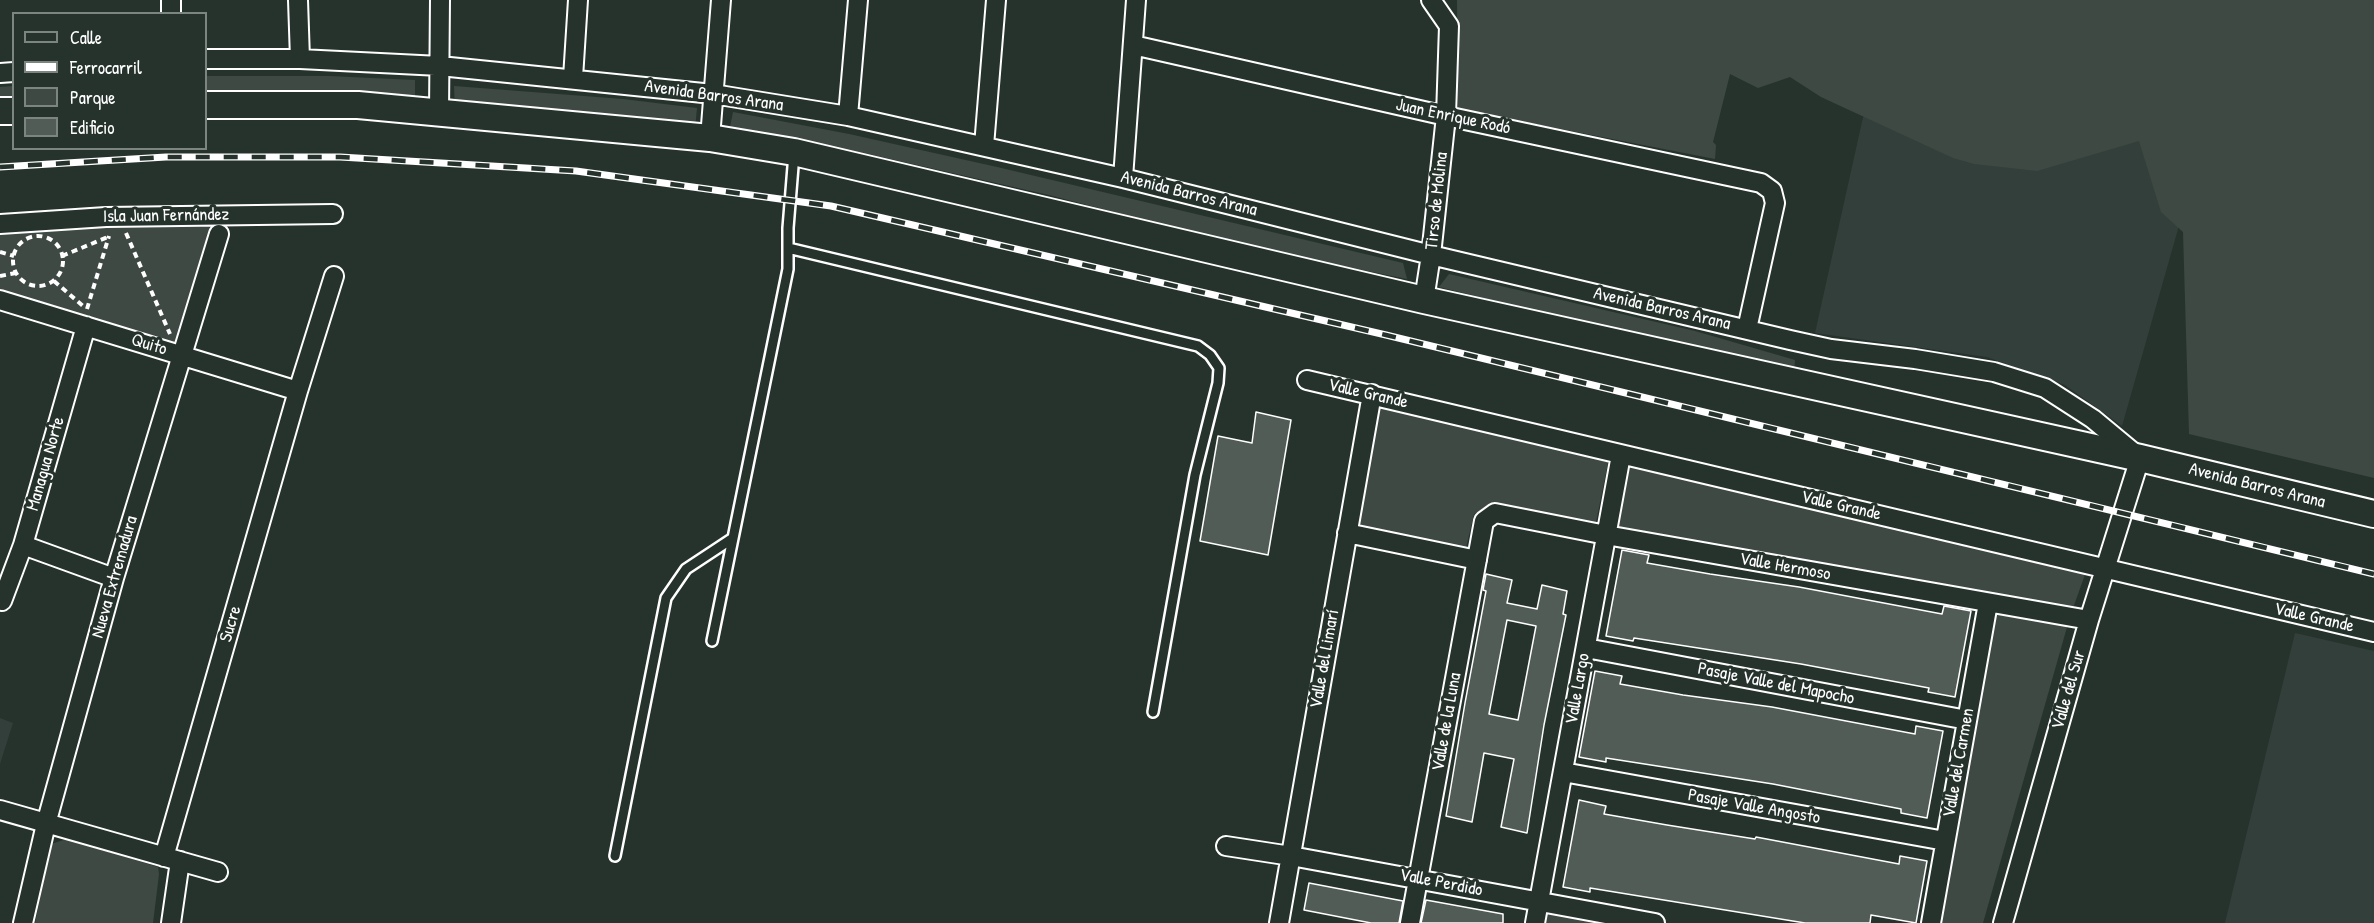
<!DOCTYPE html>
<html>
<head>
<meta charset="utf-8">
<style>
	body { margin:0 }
	#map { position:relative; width:2374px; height:923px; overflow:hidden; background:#26332d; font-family:"Patrick Hand",sans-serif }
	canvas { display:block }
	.legend { position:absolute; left:12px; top:12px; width:195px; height:138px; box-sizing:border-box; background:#26332d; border:2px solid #7d8581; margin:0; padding:8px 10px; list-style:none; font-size:18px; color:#fff }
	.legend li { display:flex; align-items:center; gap:12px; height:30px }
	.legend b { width:30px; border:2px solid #7d8581 }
</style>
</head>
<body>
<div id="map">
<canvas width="2374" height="923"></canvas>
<ul class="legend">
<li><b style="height:8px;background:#26332d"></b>Calle</li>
<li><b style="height:8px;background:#fff"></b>Ferrocarril</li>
<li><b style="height:16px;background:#3e4944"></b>Parque</li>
<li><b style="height:16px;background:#515c57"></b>Edificio</li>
</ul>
</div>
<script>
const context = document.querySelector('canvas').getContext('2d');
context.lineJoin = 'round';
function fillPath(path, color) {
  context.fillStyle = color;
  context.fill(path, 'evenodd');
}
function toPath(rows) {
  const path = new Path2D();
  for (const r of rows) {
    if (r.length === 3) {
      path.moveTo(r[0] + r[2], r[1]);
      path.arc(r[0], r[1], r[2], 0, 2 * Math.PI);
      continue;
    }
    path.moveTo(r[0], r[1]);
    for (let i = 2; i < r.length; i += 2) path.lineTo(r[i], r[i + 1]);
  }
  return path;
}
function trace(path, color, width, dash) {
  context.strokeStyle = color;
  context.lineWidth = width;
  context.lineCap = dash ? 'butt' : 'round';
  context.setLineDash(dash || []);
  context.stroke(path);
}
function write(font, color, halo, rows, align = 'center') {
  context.font = font + ' "Patrick Hand",sans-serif';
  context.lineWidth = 6;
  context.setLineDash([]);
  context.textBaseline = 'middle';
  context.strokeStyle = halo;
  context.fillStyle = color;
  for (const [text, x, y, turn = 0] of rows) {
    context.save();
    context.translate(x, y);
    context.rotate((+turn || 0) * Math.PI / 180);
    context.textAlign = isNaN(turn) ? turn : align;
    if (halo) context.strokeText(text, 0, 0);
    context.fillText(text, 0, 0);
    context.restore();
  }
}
fillPath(toPath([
	[1870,86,2213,106,2122,426,2065,385,1987,357,1815,333],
	[2295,633,2374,651,2374,923,2225,923],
	[0,718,13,723,0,764]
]), '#333f3a');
fillPath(toPath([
	[1457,0,2374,0,2374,478,2189,434,2183,232,2161,212,2139,141,2037,171,1974,164,1953,158,1821,97,1790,77,1758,88,1730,74,1713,142,1716,145,1715,159,1458,109],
	[206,76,329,76,415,80,415,100,206,93],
	[13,86,13,104,0,105,0,87],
	[454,86,623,99,697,108,695,129,455,108],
	[733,112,849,134,997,167,1403,263,1407,279,1244,246,1049,195,864,153,729,132],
	[211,223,175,346,0,292,0,227],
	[1449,274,1695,331,1795,360,1794,374,1439,287],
	[1371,401,1609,458,1595,527,1494,507,1474,514,1465,552,1347,528],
	[1620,460,2087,569,2073,608,1607,529],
	[1994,607,2069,620,1983,923,1938,923],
	[67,839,158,867,159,874,153,923,35,923,51,844],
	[1542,910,1613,923,1539,923]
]), '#3e4944');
const building = toPath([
	[1256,412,1291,420,1268,555,1200,541,1218,436,1252,443,1256,412],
	[1622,550,1649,555,1647,563,1710,574,1799,587,1942,614,1944,606,1971,611,1955,697,1928,692,1929,688,1801,664,1634,638,1633,641,1606,636,1622,550],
	[1486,574,1512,580,1507,603,1537,609,1542,585,1567,591,1563,614,1566,615,1544,725,1527,833,1501,827,1514,759,1484,753,1472,822,1446,816,1465,703,1486,591,1483,590,1486,574],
	[1507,620,1536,626,1518,720,1489,714,1507,620],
	[1595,671,1622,676,1620,684,1683,695,1772,707,1915,734,1916,726,1943,731,1927,818,1901,813,1901,809,1773,784,1606,758,1606,762,1579,757,1595,671],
	[1579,800,1606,806,1604,814,1667,825,1755,839,1756,837,1899,864,1900,856,1927,861,1916,923,1871,915,1870,923,1805,923,1590,888,1590,892,1563,887,1579,800],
	[1309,883,1403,901,1399,923,1371,923,1304,910,1309,883],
	[1426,900,1503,914,1503,923,1421,923,1426,900]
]);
fillPath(building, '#515c57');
trace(building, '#fff', 1.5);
const lane = toPath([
	[788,248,1198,346,1210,355,1219,368,1218,383,1195,475,1153,712],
	[712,641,788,269,788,228,794,154],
	[615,856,666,598,686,569,733,538]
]);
const street = toPath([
	[171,0,171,14],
	[298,0,300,59],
	[1133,45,1446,116,1761,183,1772,191,1775,203,1747,329],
	[206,59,300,59,440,66,713,94,848,116,1123,178,1431,255,1790,340,1831,349,1915,359,1994,372,2045,388,2093,419,2140,458,2089,620,2003,923],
	[0,73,14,72],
	[573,78,578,0],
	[439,112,440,0],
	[848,116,858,0],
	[710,138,721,0],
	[984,146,996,0],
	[1123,178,1136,0],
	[0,224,106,217,333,214],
	[0,300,298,391],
	[1424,300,1431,255,1446,116,1449,26,1431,0],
	[1307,380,2374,632],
	[1347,533,1477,560],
	[23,545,114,578],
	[2,601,23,545,86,326],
	[1586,648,1967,720],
	[1563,772,1945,841],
	[0,810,218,872],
	[1226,846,1291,856,1655,923],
	[164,857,298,391,334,276],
	[23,923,46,824,114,578,219,234],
	[171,923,180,861],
	[1279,923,1372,394],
	[1410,923,1484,521,1495,513,1606,535,2089,620],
	[1535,923,1621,455],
	[1931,923,1988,603]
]);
const secondary = toPath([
	[206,105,358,105,710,138,794,152,1424,300,2140,458,2374,514],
	[0,111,14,111]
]);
trace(lane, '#fff', 14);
trace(street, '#fff', 22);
trace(secondary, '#fff', 30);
trace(toPath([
	[126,233,170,334],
	[38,261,25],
	[0,252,14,256],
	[62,256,108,237],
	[0,276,16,273],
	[54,281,83,306],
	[87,309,109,236]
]), '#fff', 4, [6, 4.5]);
trace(lane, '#26332d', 9);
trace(street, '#26332d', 18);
trace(secondary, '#26332d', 26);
const rail = toPath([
	[0,167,166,157,340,157,576,171,831,206,1386,335,2374,574]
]);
trace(rail, '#fff', 7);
trace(rail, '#26332d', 4.5, [14]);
write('18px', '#fff', '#26332d', [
	["Avenida Barros Arana",714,96,8],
	["Juan Enrique Rodó",1453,117,12],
	["Avenida Barros Arana",1189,194,14],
	["Tirso de Molina",1437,201,-84],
	["Isla Juan Fernández",166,216,-1],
	["Avenida Barros Arana",1662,309,13],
	["Quito",149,345,17],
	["Valle Grande",1368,394,13],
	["Managua Norte",46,464,-74],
	["Avenida Barros Arana",2257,486,14],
	["Valle Grande",1841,506,13],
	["Valle Hermoso",1785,567,10],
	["Nueva Extremadura",115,577,-74],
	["Valle Grande",2314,618,13],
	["Sucre",231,624,-74],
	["Valle del Limarí",1325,659,-80],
	["Pasaje Valle del Mapocho",1776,684,11],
	["Valle Largo",1578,689,-80],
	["Valle del Sur",2069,690,-74],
	["Valle de la Luna",1447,722,-80],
	["Valle del Carmen",1959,763,-80],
	["Pasaje Valle Angosto",1754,807,10],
	["Valle Perdido",1441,883,11]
]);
</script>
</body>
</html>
